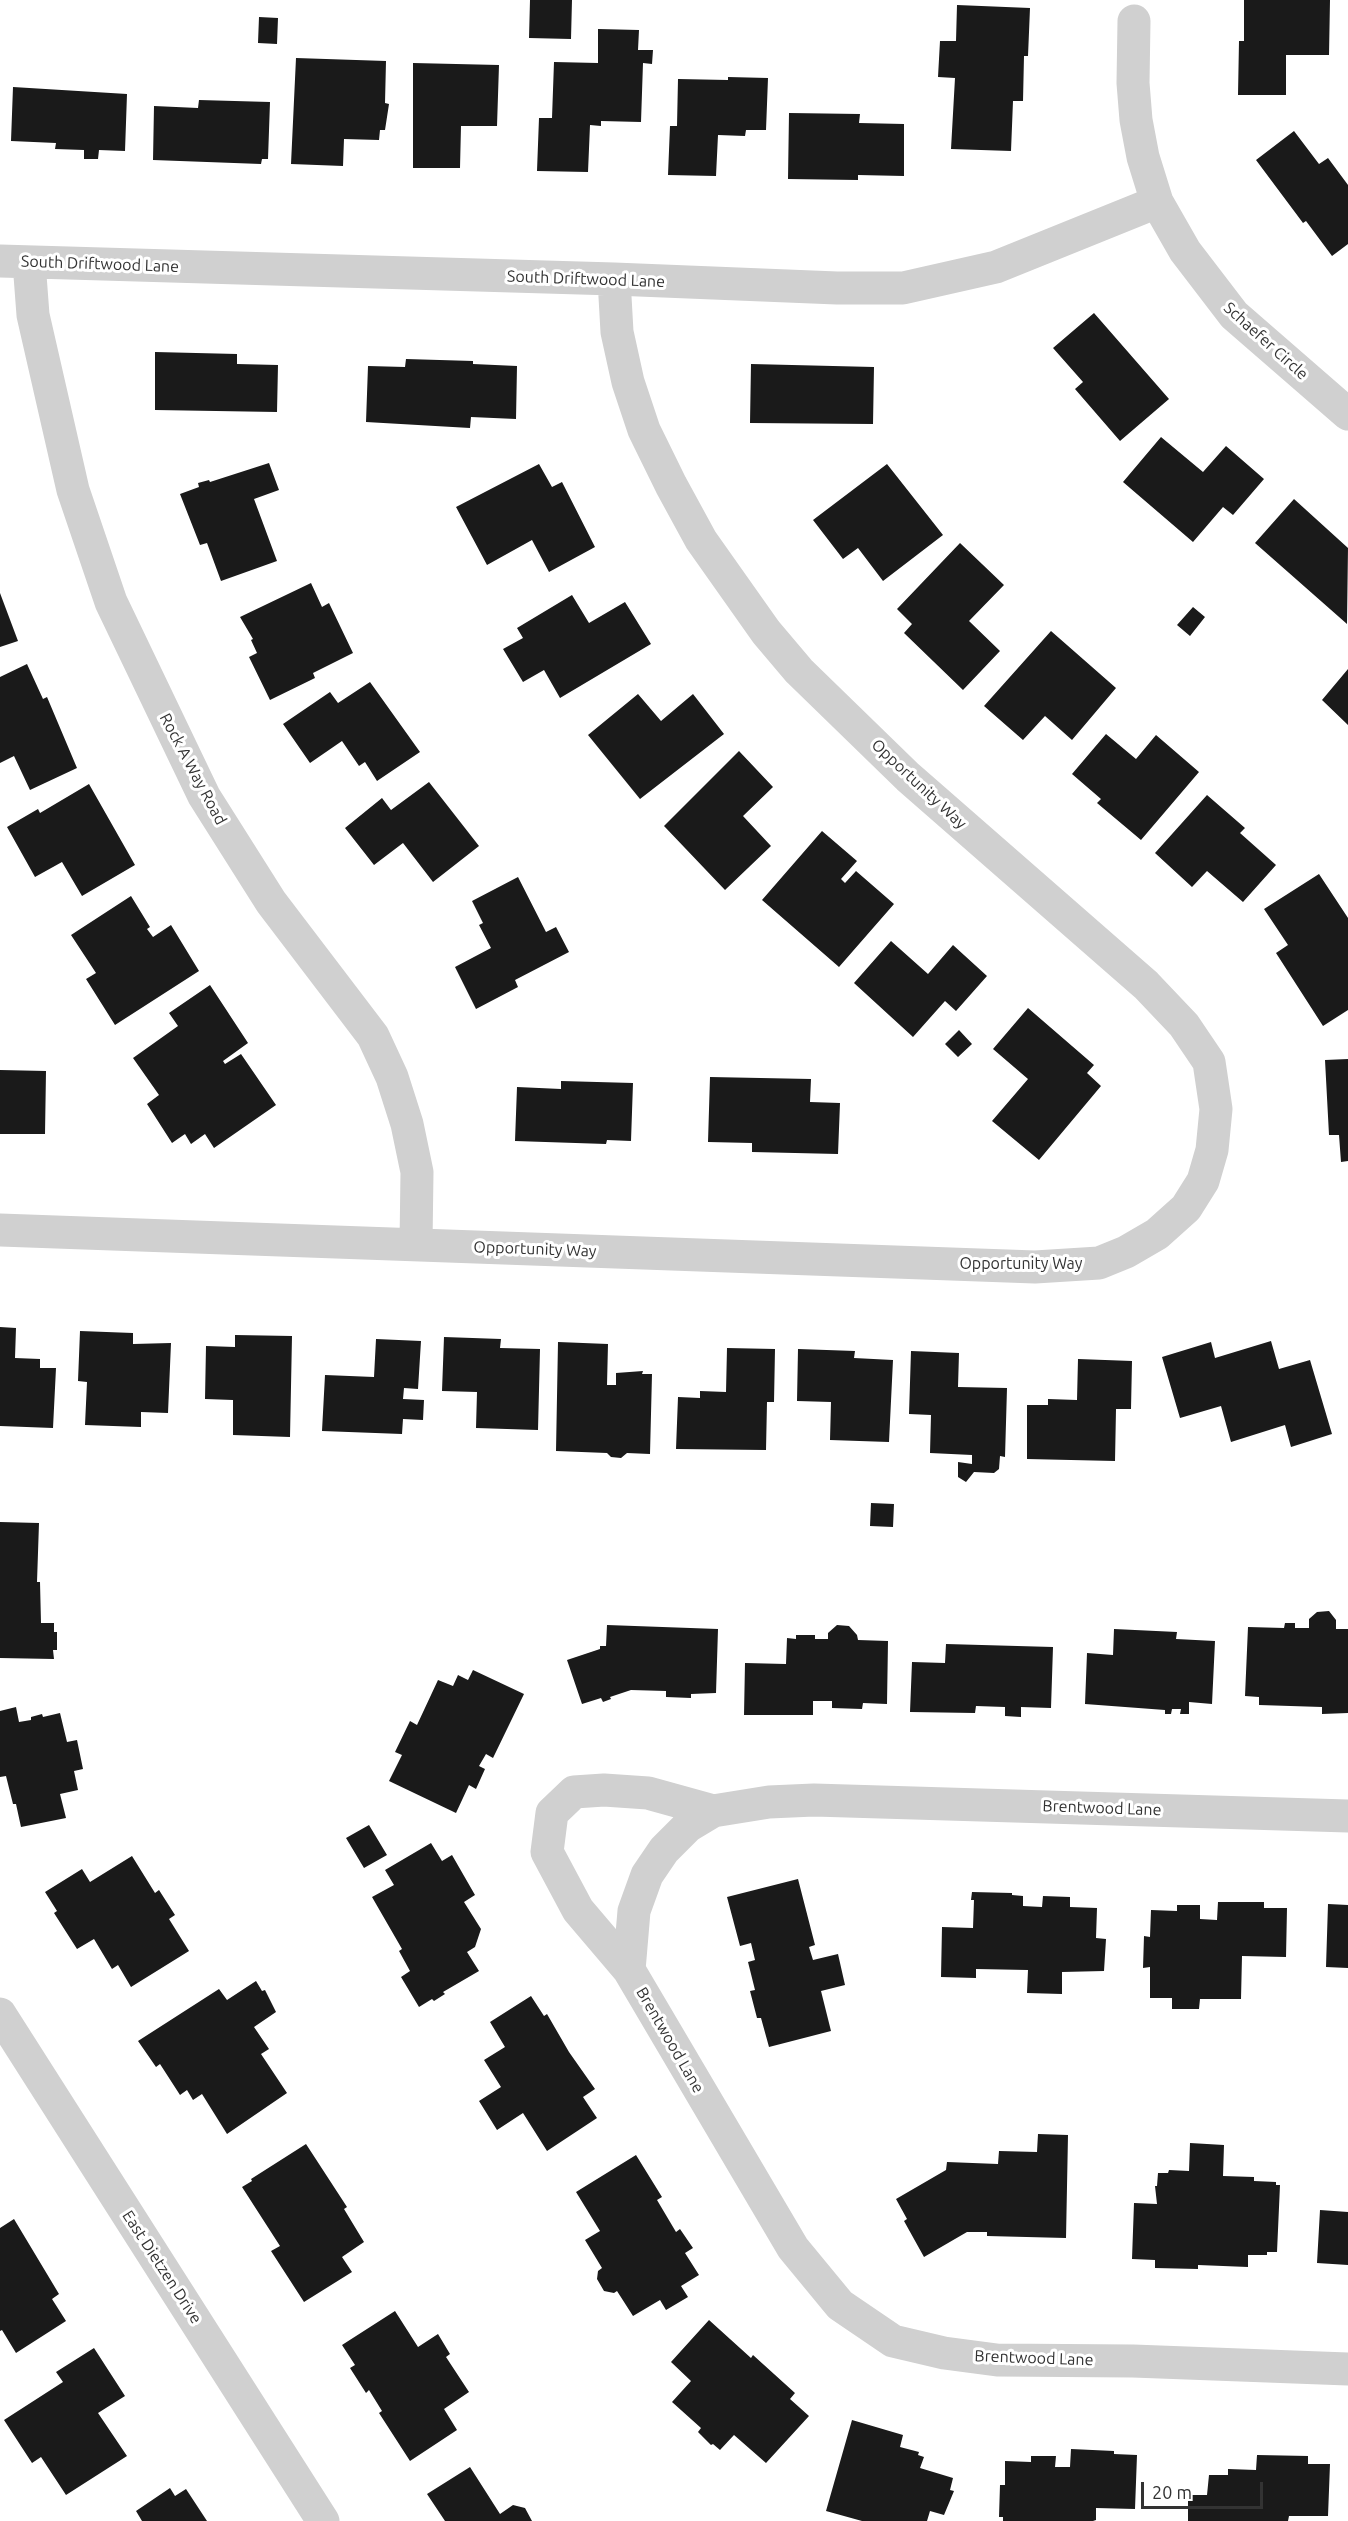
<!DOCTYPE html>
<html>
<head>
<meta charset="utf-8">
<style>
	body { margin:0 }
	#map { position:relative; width:1348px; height:2521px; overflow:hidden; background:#fff; font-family:Ubuntu,sans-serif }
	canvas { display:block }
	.scale { position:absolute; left:1141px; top:2482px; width:122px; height:27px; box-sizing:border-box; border:3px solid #333; border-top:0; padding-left:8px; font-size:18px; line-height:21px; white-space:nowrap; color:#333; -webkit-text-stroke:4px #fff; paint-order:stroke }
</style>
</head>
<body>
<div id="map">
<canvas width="1348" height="2521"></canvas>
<div class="scale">20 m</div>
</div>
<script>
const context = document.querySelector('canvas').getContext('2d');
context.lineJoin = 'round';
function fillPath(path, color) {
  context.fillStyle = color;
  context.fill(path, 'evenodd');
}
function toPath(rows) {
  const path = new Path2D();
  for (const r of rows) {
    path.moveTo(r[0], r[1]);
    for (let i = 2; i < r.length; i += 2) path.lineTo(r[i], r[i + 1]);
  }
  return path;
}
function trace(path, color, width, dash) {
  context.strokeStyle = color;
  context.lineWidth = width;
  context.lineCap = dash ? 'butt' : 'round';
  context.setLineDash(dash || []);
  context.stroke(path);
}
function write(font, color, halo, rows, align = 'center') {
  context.font = font + ' Ubuntu,sans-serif';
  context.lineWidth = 6;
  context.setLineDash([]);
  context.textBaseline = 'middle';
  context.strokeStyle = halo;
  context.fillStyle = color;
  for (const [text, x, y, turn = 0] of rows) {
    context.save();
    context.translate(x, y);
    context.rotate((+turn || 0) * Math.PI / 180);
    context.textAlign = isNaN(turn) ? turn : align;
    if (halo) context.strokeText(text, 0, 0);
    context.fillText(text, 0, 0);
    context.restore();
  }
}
fillPath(toPath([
	[530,0,572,0,571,39,529,38],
	[1244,0,1330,0,1329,55,1286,55,1286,95,1238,95,1239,41,1244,41],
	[957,5,1030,8,1028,56,1024,56,1023,101,1013,101,1011,151,951,149,955,78,938,77,940,41,956,41],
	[259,17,278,18,277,44,258,43],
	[598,29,639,30,638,50,653,50,652,64,643,63,641,122,601,121,601,126,590,125,588,172,537,171,539,118,552,118,554,62,598,63],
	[296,58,386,61,385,103,389,104,385,130,380,130,379,140,344,139,343,166,291,164],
	[413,63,499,65,497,126,461,126,460,168,413,168],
	[728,77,768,78,766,130,746,130,745,136,718,135,716,176,668,175,670,126,677,126,678,79,728,80],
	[13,87,127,94,125,151,99,150,98,159,84,159,84,150,55,149,56,143,11,141],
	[199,100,270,102,268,159,262,159,261,164,153,160,154,106,198,108],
	[789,113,860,114,859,123,904,124,904,176,858,175,858,180,788,179],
	[1294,131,1319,164,1328,158,1348,185,1348,244,1332,256,1306,221,1303,223,1256,160],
	[1094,313,1169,399,1120,441,1075,389,1083,382,1053,348],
	[155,352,237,354,237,364,278,365,277,412,155,410],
	[406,359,473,361,473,364,517,366,516,419,471,417,470,428,366,422,368,366,405,367],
	[751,364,874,367,873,424,750,423],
	[1161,437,1203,472,1226,446,1264,479,1233,515,1223,507,1193,542,1123,482],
	[269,463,279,490,254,499,277,561,221,581,207,543,200,545,180,494,199,487,198,483,209,480,210,482],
	[539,464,552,487,562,482,595,547,549,572,532,540,487,565,456,507],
	[887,464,943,535,883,581,858,548,843,559,813,520],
	[1294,499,1348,548,1347,624,1255,543],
	[960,543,1004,585,969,621,1000,651,963,690,904,633,912,624,897,609],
	[311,583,322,607,329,603,353,653,313,673,315,678,270,700,249,657,257,653,251,640,253,639,240,617],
	[0,593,18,641,0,647],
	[572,595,589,623,625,602,651,644,560,698,544,670,523,682,503,649,523,638,517,628],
	[1193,607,1205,617,1190,636,1177,625],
	[1051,631,1116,688,1072,740,1045,716,1023,740,984,706],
	[27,664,43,699,47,697,77,768,30,790,14,756,0,763,0,677],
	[1348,669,1348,725,1322,700],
	[370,682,420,752,377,781,365,762,359,766,342,741,310,763,283,724,330,692,338,703],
	[638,694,661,721,693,694,724,734,640,799,588,735],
	[1106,734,1136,759,1156,735,1199,772,1141,840,1097,803,1101,799,1072,774],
	[739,751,773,787,743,816,771,846,725,890,664,826],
	[429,782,479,846,433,882,403,843,374,865,345,828,382,798,391,810],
	[89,784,135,865,82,896,62,862,35,877,7,827,38,809,40,813],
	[1207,795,1245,828,1240,833,1276,865,1243,902,1207,871,1192,887,1155,853],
	[822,831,857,861,841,879,845,883,856,871,894,904,839,967,762,900],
	[1319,874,1348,918,1348,1010,1323,1026,1276,953,1288,945,1264,909],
	[518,877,546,932,556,927,569,952,515,980,518,987,476,1009,455,967,491,948,479,925,483,923,472,901],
	[131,896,150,927,147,929,153,937,171,925,199,971,115,1025,86,979,96,973,71,935],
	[891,941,928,974,953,945,987,976,956,1011,945,1001,913,1037,854,983],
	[210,985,248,1043,223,1061,225,1064,241,1054,276,1105,214,1148,205,1134,191,1144,185,1134,172,1143,147,1104,159,1095,133,1058,178,1026,169,1013],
	[1028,1008,1094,1065,1087,1073,1101,1086,1039,1160,992,1121,1028,1079,993,1049],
	[959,1030,972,1044,958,1057,945,1044],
	[1348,1059,1348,1161,1341,1162,1339,1135,1329,1135,1325,1060],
	[0,1070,46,1071,45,1134,0,1134],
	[710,1077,811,1079,810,1102,840,1103,838,1154,752,1152,752,1143,708,1142],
	[561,1081,633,1083,631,1141,607,1140,606,1144,515,1141,517,1087,561,1089],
	[0,1327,16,1328,15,1358,40,1359,40,1368,56,1368,53,1428,0,1426],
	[80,1331,133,1333,133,1344,171,1343,168,1413,141,1412,141,1427,85,1425,87,1382,78,1381],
	[235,1335,292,1336,290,1437,233,1435,233,1400,205,1399,206,1346,235,1347],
	[444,1337,501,1339,500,1348,540,1349,538,1430,476,1428,477,1392,442,1391],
	[376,1339,421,1341,418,1389,404,1388,403,1399,424,1400,423,1420,403,1419,402,1434,322,1431,325,1375,374,1377],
	[1271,1341,1279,1369,1310,1360,1332,1434,1291,1447,1285,1425,1231,1442,1221,1406,1180,1418,1162,1357,1211,1342,1215,1358],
	[558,1342,608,1344,607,1385,616,1385,616,1373,643,1371,642,1374,652,1374,650,1454,627,1453,621,1458,611,1457,607,1453,556,1451],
	[727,1348,775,1349,774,1402,767,1402,766,1450,676,1449,678,1397,700,1398,700,1391,726,1392],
	[798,1349,855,1351,854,1358,893,1360,889,1442,830,1440,831,1402,797,1401],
	[911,1351,959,1353,958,1387,1007,1388,1005,1457,1000,1456,999,1469,994,1473,974,1472,966,1482,958,1477,958,1462,972,1464,972,1455,930,1453,931,1415,909,1414],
	[1078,1359,1132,1361,1131,1409,1116,1409,1115,1461,1027,1459,1027,1405,1048,1405,1048,1399,1077,1400],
	[871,1503,894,1504,893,1527,870,1526],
	[0,1522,39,1523,37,1582,40,1582,41,1623,54,1623,54,1632,57,1632,57,1650,53,1650,54,1659,0,1658],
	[1329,1611,1336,1620,1336,1629,1348,1629,1348,1713,1322,1714,1322,1707,1259,1705,1259,1697,1245,1696,1248,1627,1284,1628,1285,1623,1295,1623,1295,1628,1309,1628,1309,1619,1317,1612],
	[607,1625,718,1629,716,1693,691,1694,691,1698,666,1697,666,1691,631,1690,610,1697,611,1699,603,1702,601,1698,582,1704,567,1660,600,1649,600,1646,606,1646],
	[837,1625,849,1626,857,1635,858,1640,888,1641,887,1704,863,1703,862,1709,832,1708,832,1701,813,1701,813,1715,744,1715,745,1663,786,1664,787,1638,796,1639,796,1635,815,1635,815,1639,828,1639,828,1633],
	[1114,1629,1177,1632,1176,1639,1215,1641,1212,1704,1189,1702,1189,1714,1180,1714,1181,1709,1172,1709,1171,1714,1165,1714,1165,1710,1085,1704,1087,1653,1113,1655],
	[946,1644,1053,1647,1051,1708,1021,1707,1021,1717,1005,1716,1005,1707,976,1706,975,1713,910,1712,912,1662,945,1663],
	[473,1670,524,1694,493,1758,486,1754,479,1766,485,1769,476,1789,469,1785,456,1813,389,1781,402,1755,395,1752,410,1721,417,1725,438,1680,453,1686,458,1675,468,1680],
	[16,1707,19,1722,31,1720,31,1717,42,1714,43,1717,60,1713,67,1742,77,1740,83,1769,74,1771,78,1790,60,1794,66,1818,21,1827,16,1804,13,1804,6,1776,0,1777,0,1711],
	[369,1825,387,1855,364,1868,346,1838],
	[431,1843,442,1861,452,1855,475,1895,464,1902,481,1929,475,1947,467,1952,479,1971,443,1992,445,1994,434,2001,432,1999,419,2007,401,1977,410,1971,399,1951,402,1949,372,1897,394,1885,385,1870],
	[132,1856,155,1893,159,1890,175,1915,169,1919,189,1951,131,1987,118,1965,112,1969,94,1939,77,1949,54,1913,57,1911,45,1892,82,1869,90,1882],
	[798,1879,815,1945,809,1947,813,1960,838,1954,845,1985,821,1991,831,2031,769,2047,761,2018,757,2018,750,1991,755,1990,748,1962,755,1960,751,1943,740,1946,727,1897],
	[972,1892,1012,1893,1012,1895,1023,1896,1023,1906,1042,1907,1043,1896,1070,1897,1070,1907,1097,1908,1096,1938,1106,1939,1104,1971,1062,1972,1062,1994,1027,1993,1028,1970,976,1969,976,1978,941,1977,942,1927,973,1928,974,1900,971,1900],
	[1218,1902,1264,1902,1264,1908,1287,1908,1286,1957,1242,1956,1241,1999,1200,1999,1199,2009,1172,2009,1172,1998,1150,1998,1150,1967,1143,1968,1144,1936,1150,1937,1151,1910,1177,1911,1177,1905,1200,1905,1200,1919,1217,1920],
	[1328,1904,1348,1905,1348,1968,1326,1967],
	[256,1981,262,1991,265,1990,276,2012,254,2027,269,2049,261,2054,287,2093,227,2134,202,2094,193,2100,187,2090,180,2095,160,2064,156,2067,138,2041,219,1989,227,2000],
	[531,1996,544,2016,547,2014,569,2052,595,2089,583,2097,597,2118,547,2151,523,2113,497,2130,479,2101,501,2087,484,2060,505,2047,490,2022],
	[1038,2134,1068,2135,1066,2238,987,2236,987,2232,967,2232,924,2257,904,2221,907,2219,896,2199,946,2170,947,2162,998,2164,999,2151,1037,2152],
	[1190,2143,1224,2145,1223,2176,1254,2177,1254,2181,1276,2182,1276,2185,1280,2185,1277,2252,1267,2252,1267,2255,1248,2255,1248,2267,1198,2265,1198,2269,1155,2268,1155,2260,1132,2259,1134,2203,1157,2204,1155,2186,1157,2186,1158,2173,1168,2173,1169,2170,1189,2171],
	[306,2144,347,2207,344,2209,364,2242,342,2257,352,2272,304,2302,271,2251,280,2246,242,2187,252,2181,251,2179],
	[636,2155,662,2197,657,2200,676,2232,680,2229,693,2248,685,2253,699,2275,681,2286,688,2297,666,2310,660,2300,633,2316,617,2291,614,2293,604,2291,597,2279,598,2271,602,2268,585,2240,600,2231,576,2192],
	[1320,2210,1348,2212,1348,2265,1317,2263],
	[14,2219,59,2294,52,2299,66,2321,16,2353,2,2330,0,2331,0,2228],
	[395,2311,418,2347,438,2334,450,2354,446,2357,469,2392,444,2409,457,2430,410,2461,379,2413,382,2411,369,2390,366,2393,350,2368,355,2365,342,2345],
	[709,2320,751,2358,753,2355,795,2393,790,2399,809,2416,766,2463,734,2435,720,2450,713,2444,711,2445,698,2432,701,2428,672,2402,691,2381,671,2362],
	[94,2348,125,2396,98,2413,127,2456,66,2495,41,2457,32,2463,4,2420,63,2382,56,2372],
	[852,2420,903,2435,900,2447,919,2452,918,2455,924,2457,920,2468,953,2478,950,2490,954,2491,944,2515,930,2511,927,2521,862,2521,826,2511],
	[1071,2449,1114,2451,1114,2454,1137,2455,1135,2509,1096,2508,1096,2520,1093,2521,1003,2521,1003,2517,999,2517,1000,2485,1005,2485,1005,2461,1031,2462,1031,2456,1056,2456,1055,2467,1070,2467],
	[1257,2455,1308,2456,1308,2464,1330,2464,1328,2516,1289,2516,1288,2521,1188,2521,1188,2495,1207,2495,1209,2475,1228,2475,1228,2469,1256,2470],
	[470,2467,500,2514,513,2505,525,2508,532,2521,445,2521,427,2494],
	[170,2488,175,2496,186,2489,207,2521,142,2521,136,2511]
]), '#1a1a1a');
trace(toPath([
	[1134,21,1133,83,1136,120,1143,157,1157,202,1185,251,1234,315,1348,414],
	[0,261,614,279,837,288,903,288,996,267,1157,202],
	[29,262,33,315,73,490,111,602,204,796,271,902,373,1036,392,1077,407,1124,417,1172,416,1244],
	[0,1230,1035,1267,1099,1263,1126,1252,1157,1234,1186,1208,1203,1181,1212,1150,1216,1109,1209,1062,1184,1025,1146,985,908,777,799,671,766,632,701,540,671,485,644,430,628,382,617,332,614,279],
	[1348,1816,814,1800,769,1802,713,1811,648,1793,604,1790,574,1792,552,1813,547,1852,578,1910,629,1970,793,2248,840,2305,893,2341,944,2353,997,2360,1133,2361,1348,2369],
	[629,1970,634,1911,647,1875,664,1850,688,1826,713,1811],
	[0,2014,323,2521]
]), '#d0d0d0', 33);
write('16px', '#333', '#fff', [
	["South Driftwood Lane",100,264,2],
	["South Driftwood Lane",586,279,2],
	["Schaefer Circle",1266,341,42],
	["Rock A Way Road",193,769,62],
	["Opportunity Way",919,784,43],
	["Opportunity Way",535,1249,2],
	["Opportunity Way",1021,1264],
	["Brentwood Lane",1102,1808,2],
	["Brentwood Lane",670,2040,60],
	["East Dietzen Drive",162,2267,57],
	["Brentwood Lane",1034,2358,2]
]);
</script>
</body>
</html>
